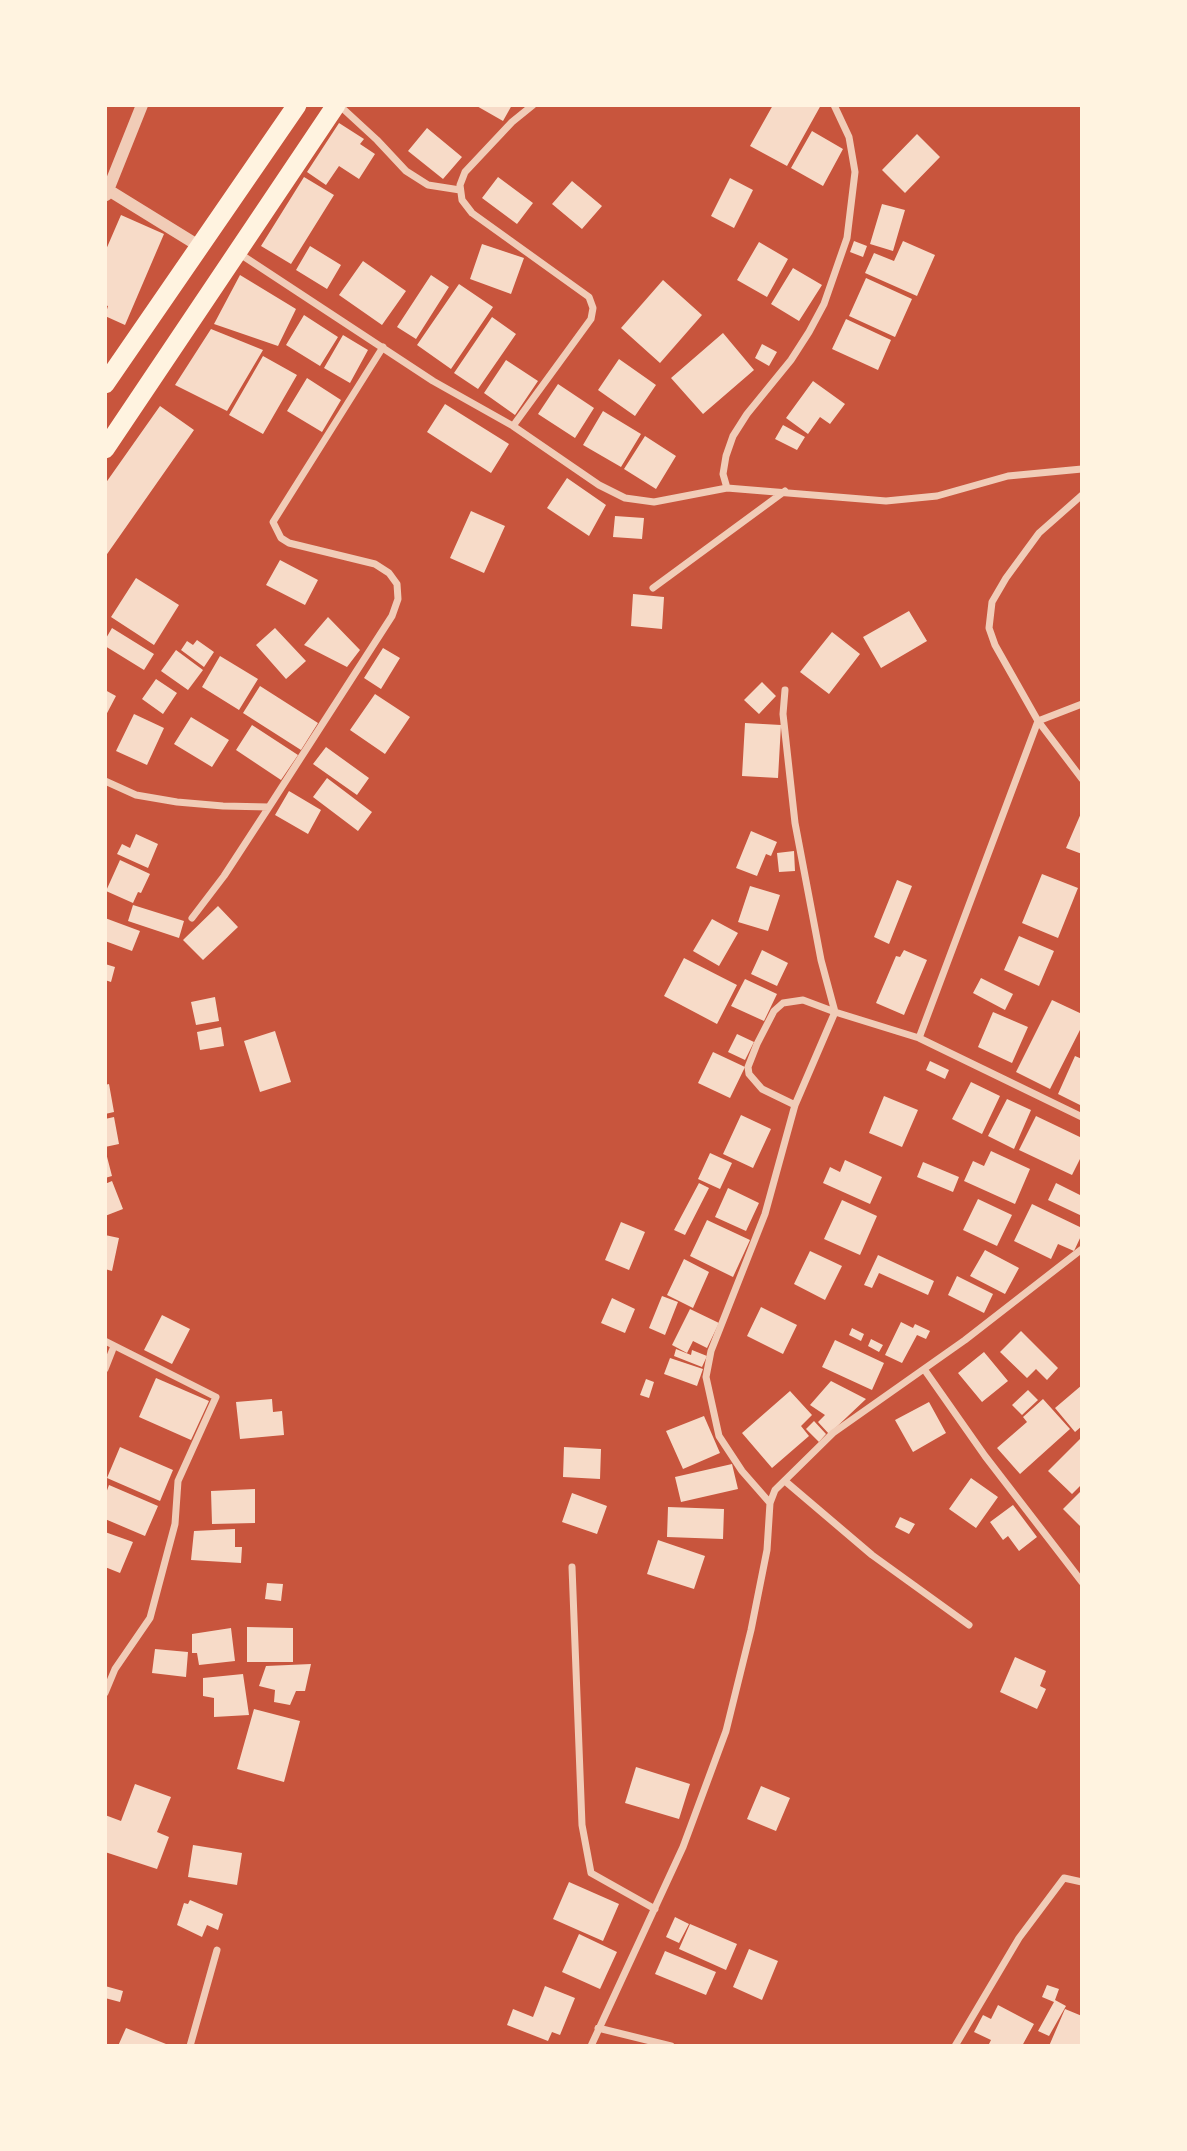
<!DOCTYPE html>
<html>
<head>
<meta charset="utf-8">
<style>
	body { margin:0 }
	#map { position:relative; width:1187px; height:2151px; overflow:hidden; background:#c8553d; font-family:Jost,sans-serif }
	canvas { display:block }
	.frame { position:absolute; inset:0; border:107px solid #fff3e0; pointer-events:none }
</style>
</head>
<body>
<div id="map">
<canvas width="1187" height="2151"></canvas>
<div class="frame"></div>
</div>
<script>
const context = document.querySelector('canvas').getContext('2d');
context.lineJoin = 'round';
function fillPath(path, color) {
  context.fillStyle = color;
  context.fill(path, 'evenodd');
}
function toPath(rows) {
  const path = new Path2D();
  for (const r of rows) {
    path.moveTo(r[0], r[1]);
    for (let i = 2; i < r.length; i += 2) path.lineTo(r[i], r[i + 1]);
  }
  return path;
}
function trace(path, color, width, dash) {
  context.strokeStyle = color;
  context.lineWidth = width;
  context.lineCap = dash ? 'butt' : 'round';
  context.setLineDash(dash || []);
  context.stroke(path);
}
fillPath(toPath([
	[475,105,512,105,503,121],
	[773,105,821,105,787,166,750,146],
	[339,123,364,139,360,144,375,154,359,179,339,166,326,185,307,172],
	[427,128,462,157,443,179,408,151],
	[812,131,843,149,823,186,791,168],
	[917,134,940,157,905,193,882,170],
	[304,177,334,195,291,264,261,246],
	[498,177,533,203,517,224,482,198],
	[730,178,753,190,734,228,711,216],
	[572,181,602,206,582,229,552,204],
	[882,204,905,210,893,251,870,244],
	[121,215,164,234,125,325,105,316,108,306,105,305,105,252],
	[854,241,867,246,863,257,850,252],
	[903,241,935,255,917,296,865,273,874,253,894,261],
	[759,242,788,259,767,297,737,280],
	[482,244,524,258,511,294,470,279],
	[310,246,341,265,327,289,296,270],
	[363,261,406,291,382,325,339,295],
	[793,268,822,285,799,321,771,304],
	[240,275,296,309,278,346,214,324],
	[431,275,449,287,416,339,397,327],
	[866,278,912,299,895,337,849,316],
	[663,280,702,315,660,363,621,328],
	[459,284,493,307,451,369,417,345],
	[304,315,338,337,320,366,286,345],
	[492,317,516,334,478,389,454,373],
	[846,319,891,340,878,370,832,349],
	[211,329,263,350,227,411,175,385],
	[723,333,754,370,703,414,671,378],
	[343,335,368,350,350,383,324,368],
	[762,344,777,352,769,366,755,358],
	[263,356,297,375,263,434,229,415],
	[619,359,656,385,635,416,598,390],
	[506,360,538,381,515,415,484,393],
	[307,378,341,400,322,432,287,411],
	[813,381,845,404,830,424,820,417,808,434,786,418],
	[558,384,594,408,575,438,538,414],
	[445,404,509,444,491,473,427,432],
	[160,406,194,430,105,557,105,484],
	[603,411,641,434,621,467,583,445],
	[783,425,805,437,797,450,775,439],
	[645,436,676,456,656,489,624,469],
	[567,478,606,505,589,536,547,508],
	[471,511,505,526,484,573,450,558],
	[615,516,644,518,642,539,613,537],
	[280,560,318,580,305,605,266,585],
	[136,578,179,605,154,645,111,617],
	[633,594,664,597,662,629,631,626],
	[909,611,927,641,881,668,863,637],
	[328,617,360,650,347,667,304,645],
	[112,628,154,654,144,670,105,646,105,640],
	[275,628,306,661,286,679,256,645],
	[832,632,860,654,829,694,800,672],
	[197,640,214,652,204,667,181,650,187,641,193,645],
	[383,648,400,658,381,689,364,678],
	[176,650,203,670,188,690,161,671],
	[220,656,258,679,239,710,202,687],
	[156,679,177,693,163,714,142,699],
	[762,682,776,696,759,714,744,700],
	[260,686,318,723,301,750,243,713],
	[105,690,116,696,105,717],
	[375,694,410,717,385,754,350,730],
	[134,714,164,728,147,765,116,751],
	[191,717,229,740,212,767,174,744],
	[745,723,781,725,778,778,742,776],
	[252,725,298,755,281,780,236,750],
	[326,747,369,778,357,795,313,764],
	[327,778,372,812,358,831,313,797],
	[289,791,321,810,308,834,275,815],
	[1082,811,1082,854,1066,848],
	[751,831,777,842,771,856,766,854,757,876,736,868],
	[136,834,158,844,148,868,117,854,122,844,130,848],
	[794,851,795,871,779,872,777,853],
	[120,860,150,874,141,893,138,892,133,903,106,891],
	[1042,874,1078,888,1058,938,1022,923],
	[897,880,912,886,889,944,874,937],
	[750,886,780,895,768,931,738,922],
	[133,905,184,921,179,938,128,921],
	[218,906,238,927,203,960,183,940],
	[105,918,140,931,132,951,105,941],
	[712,919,738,933,719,966,693,951],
	[1019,936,1054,951,1039,986,1004,970],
	[762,950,788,963,777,986,751,974],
	[904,950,927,960,904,1015,876,1003,896,956,900,957],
	[684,958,737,985,717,1024,664,996],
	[105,964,115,967,111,982,105,980],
	[981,978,1013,994,1005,1010,973,993],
	[745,979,777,994,764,1021,731,1006],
	[215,997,219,1021,196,1025,191,1002],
	[1052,1000,1082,1014,1082,1026,1050,1089,1016,1072],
	[993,1012,1028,1027,1012,1063,978,1047],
	[221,1027,224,1046,200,1050,197,1032],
	[275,1031,291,1082,260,1092,244,1041],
	[737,1034,754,1042,745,1060,728,1052],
	[713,1052,745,1067,730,1098,698,1083],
	[1075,1056,1082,1059,1082,1106,1058,1094],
	[930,1061,949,1070,945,1079,926,1070],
	[971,1082,1000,1096,982,1134,952,1119],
	[109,1084,114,1112,105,1114,105,1085],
	[884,1096,918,1110,902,1147,869,1133],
	[1007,1099,1031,1110,1014,1149,988,1136],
	[741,1115,771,1129,753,1168,723,1154],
	[1036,1116,1082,1138,1082,1155,1072,1175,1019,1150],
	[114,1117,119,1144,105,1147,105,1119],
	[105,1149,112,1176,105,1178],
	[991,1151,1030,1169,1015,1204,964,1181,973,1161,984,1166],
	[710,1153,732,1163,720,1189,698,1179],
	[845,1160,882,1177,870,1204,823,1183,830,1167,840,1172],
	[923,1162,959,1177,953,1192,917,1177],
	[112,1181,123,1209,105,1216,105,1184],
	[699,1183,709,1188,685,1235,674,1230],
	[1056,1183,1082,1196,1082,1216,1048,1200],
	[728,1188,759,1203,746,1231,715,1217],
	[978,1199,1012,1215,997,1246,963,1230],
	[842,1200,877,1216,860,1255,824,1239],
	[1032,1204,1082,1228,1082,1234,1074,1251,1058,1244,1051,1259,1014,1241],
	[707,1220,750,1240,733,1277,690,1256],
	[621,1222,645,1232,629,1270,605,1260],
	[105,1235,119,1238,112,1271,105,1269],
	[985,1250,1019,1268,1005,1294,970,1276],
	[810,1251,842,1266,825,1300,794,1284],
	[878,1255,934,1281,928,1295,879,1273,872,1288,864,1285],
	[684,1259,709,1272,693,1308,667,1295],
	[957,1276,993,1294,984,1313,948,1295],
	[662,1296,678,1302,665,1335,649,1328],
	[612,1298,635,1309,625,1333,601,1323],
	[761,1307,797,1325,783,1354,747,1336],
	[690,1309,719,1323,707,1348,693,1341,687,1353,672,1345],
	[162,1315,190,1329,172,1364,144,1350],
	[901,1322,913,1328,915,1324,930,1331,926,1339,917,1335,902,1363,885,1355],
	[852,1328,864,1334,861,1341,849,1335],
	[1021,1331,1058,1368,1047,1380,1036,1369,1027,1378,1000,1352],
	[871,1339,883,1345,879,1352,868,1346],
	[835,1340,884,1363,872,1390,822,1367],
	[676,1349,691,1355,692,1350,707,1356,702,1367,674,1356],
	[984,1352,1008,1381,982,1402,958,1373],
	[670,1358,703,1369,697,1386,664,1374],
	[156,1378,209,1401,191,1440,139,1417],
	[646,1379,654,1382,649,1398,640,1395],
	[831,1381,866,1399,829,1434,818,1422,825,1415,810,1405],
	[1082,1385,1082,1426,1075,1432,1055,1408],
	[1028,1390,1038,1400,1022,1415,1012,1405],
	[790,1391,812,1415,801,1426,809,1436,772,1468,742,1433],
	[272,1399,273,1412,282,1411,284,1435,240,1439,236,1402],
	[1043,1399,1070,1429,1020,1474,997,1448,1027,1422,1023,1417],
	[929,1402,946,1433,913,1452,895,1420],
	[704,1416,720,1453,683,1469,666,1431],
	[814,1421,826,1434,819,1442,806,1429],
	[1082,1437,1082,1484,1072,1494,1048,1471],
	[120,1447,173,1470,160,1501,107,1478],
	[564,1447,601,1449,600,1479,563,1477],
	[732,1464,738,1489,681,1502,675,1477],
	[971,1478,998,1497,976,1528,949,1509],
	[109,1485,158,1506,145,1536,105,1519,105,1496],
	[255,1489,255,1523,212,1524,211,1491],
	[1082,1490,1082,1528,1063,1509],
	[572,1493,607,1506,597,1534,562,1522],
	[1013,1505,1037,1537,1019,1551,1008,1536,1003,1540,990,1522],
	[668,1507,724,1509,723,1539,667,1537],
	[900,1517,915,1524,909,1534,895,1527],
	[235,1529,235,1547,242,1547,241,1563,191,1560,194,1531],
	[105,1532,133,1542,120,1573,105,1567],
	[658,1540,705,1556,694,1589,647,1574],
	[267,1583,283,1584,281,1601,265,1599],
	[247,1627,293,1628,293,1662,247,1662],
	[231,1628,235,1661,199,1665,197,1653,192,1653,192,1634],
	[155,1649,188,1652,186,1677,152,1673],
	[1015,1657,1046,1671,1040,1686,1046,1689,1037,1709,1000,1692],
	[311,1664,305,1691,296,1691,290,1705,274,1702,275,1690,259,1686,266,1666],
	[243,1674,249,1715,214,1717,214,1698,203,1696,203,1678],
	[254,1709,300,1721,284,1782,237,1769],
	[636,1767,690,1784,679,1819,625,1803],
	[135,1784,171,1797,157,1832,169,1837,157,1869,105,1852,105,1815,121,1821],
	[761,1786,790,1798,776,1831,747,1819],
	[193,1845,242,1853,237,1885,188,1877],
	[569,1882,619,1904,603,1941,553,1919],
	[190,1900,223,1914,218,1930,207,1925,202,1937,177,1925,184,1903,188,1904],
	[675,1917,689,1924,679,1943,666,1937],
	[690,1924,737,1944,726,1970,679,1949],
	[579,1934,617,1952,600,1989,562,1972],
	[749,1949,778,1961,762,2000,733,1987],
	[665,1951,716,1972,706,1995,655,1974],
	[1047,1985,1059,1989,1055,2000,1066,2006,1049,2036,1038,2031,1054,2002,1042,1997],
	[105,1986,123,1991,120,2002,105,1998],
	[545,1986,575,1998,560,2035,552,2032,548,2041,507,2025,513,2009,533,2017],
	[998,2005,1034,2024,1022,2046,988,2046,991,2040,974,2032,983,2015,991,2019],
	[1065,2009,1082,2016,1082,2046,1075,2044,1074,2046,1049,2046],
	[126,2028,171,2046,118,2046]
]), '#f7dbc8');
trace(toPath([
	[339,105,377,140,406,171,428,185,460,190],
	[240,254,433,381,513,426,599,485,625,498,654,502,727,488,886,501,937,496,1008,476,1082,469],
	[513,426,591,319,593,308,589,297,472,213,462,200,460,185,465,172,512,122,533,105],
	[727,488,723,474,726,456,733,436,747,414,791,360,809,332,824,304,847,238,855,172,849,137,834,105],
	[653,588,785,491],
	[785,690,783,714,795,823,821,960,835,1012,919,1038,1082,1117],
	[1082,704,1038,721,1082,779],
	[105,781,136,795,177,802,223,806,269,807,392,616,398,599,397,584,389,573,375,564,289,543,281,538,273,522,383,347],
	[192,918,224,876,269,807],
	[919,1038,1038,721,995,645,989,628,992,602,1006,578,1039,533,1082,495],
	[105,1341,216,1397,178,1481,175,1524,150,1618,115,1669,105,1693],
	[105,1369,114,1346],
	[924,1369,985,1456,1082,1582],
	[785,1481,872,1555,969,1625],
	[770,1503,742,1471,719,1436,706,1377,711,1351,765,1214,795,1105,835,1012,803,1000,783,1003,774,1011,757,1044,748,1067,749,1074,762,1089,795,1105],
	[572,1567,582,1825,591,1873,655,1909],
	[598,2028,671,2046],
	[190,2046,217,1950],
	[591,2046,683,1847,726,1731,751,1630,767,1550,770,1503,775,1490,833,1433,965,1340,1082,1249],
	[955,2046,1019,1938,1064,1878,1082,1882]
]), '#f1ccb7', 7);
trace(toPath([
	[105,188,199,246],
	[106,195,142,105]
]), '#f1ccb7', 12);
trace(toPath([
	[105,384,297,105],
	[105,449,336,105]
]), '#fff3e0', 19);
</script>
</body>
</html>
